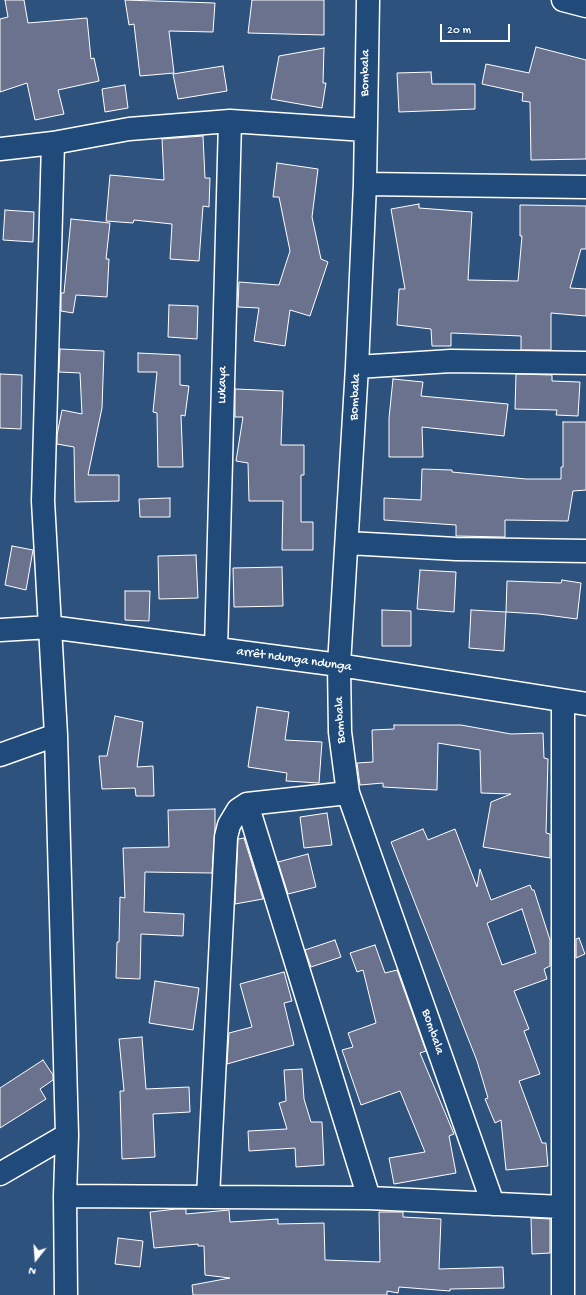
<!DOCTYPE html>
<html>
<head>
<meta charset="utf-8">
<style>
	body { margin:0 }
	#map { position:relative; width:586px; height:1295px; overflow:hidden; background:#2e527e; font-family:"Gochi Hand",sans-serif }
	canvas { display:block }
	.north { position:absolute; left:16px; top:1239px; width:40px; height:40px; -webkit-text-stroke:3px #1f4a7a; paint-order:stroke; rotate:197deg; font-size:11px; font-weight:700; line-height:16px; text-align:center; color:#fff }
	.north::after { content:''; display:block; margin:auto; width:14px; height:18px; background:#fff; clip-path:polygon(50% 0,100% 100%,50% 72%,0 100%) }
	.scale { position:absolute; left:440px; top:24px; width:70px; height:18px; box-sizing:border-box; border:2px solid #fff; border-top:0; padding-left:5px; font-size:12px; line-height:14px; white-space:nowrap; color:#fff; -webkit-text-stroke:3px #1f4a7a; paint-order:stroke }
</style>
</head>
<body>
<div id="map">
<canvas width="586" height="1295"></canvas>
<div class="north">N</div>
<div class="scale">20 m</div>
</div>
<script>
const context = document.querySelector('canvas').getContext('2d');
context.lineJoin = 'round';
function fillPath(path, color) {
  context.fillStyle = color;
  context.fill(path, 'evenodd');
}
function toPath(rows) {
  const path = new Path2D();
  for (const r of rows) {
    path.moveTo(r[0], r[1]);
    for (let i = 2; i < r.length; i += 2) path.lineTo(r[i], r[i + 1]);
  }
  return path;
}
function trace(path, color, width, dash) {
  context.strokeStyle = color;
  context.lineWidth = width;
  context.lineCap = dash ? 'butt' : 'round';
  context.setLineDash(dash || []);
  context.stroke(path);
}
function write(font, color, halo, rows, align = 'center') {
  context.font = font + ' "Gochi Hand",sans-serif';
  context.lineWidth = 4;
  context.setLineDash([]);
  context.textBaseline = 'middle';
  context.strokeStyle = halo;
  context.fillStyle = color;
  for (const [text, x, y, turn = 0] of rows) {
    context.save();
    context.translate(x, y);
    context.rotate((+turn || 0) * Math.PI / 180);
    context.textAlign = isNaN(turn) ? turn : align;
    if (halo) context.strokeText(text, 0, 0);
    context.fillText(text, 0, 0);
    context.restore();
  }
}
const building = toPath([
	[5,0,24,0,28,23,87,18,91,59,94,58,99,81,58,90,64,114,35,120,27,83,0,92,0,19,8,17,5,0],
	[125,0,215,3,213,32,169,31,174,73,140,76,134,24,129,25,125,0],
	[252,0,324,0,324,35,248,33,252,0],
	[536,47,586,60,586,159,531,160,530,102,522,101,523,93,482,84,486,64,529,73,536,47],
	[324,48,323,83,326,83,322,108,271,99,279,56,324,48],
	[223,66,227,91,178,99,173,74,223,66],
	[431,72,432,84,475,84,475,109,399,112,397,73,431,72],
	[125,85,128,108,105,112,102,89,125,85],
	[203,136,205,178,210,178,209,207,203,206,199,261,170,259,172,224,134,220,133,223,106,221,110,175,164,180,162,139,203,136],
	[277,163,318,169,312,217,321,259,328,262,310,316,290,310,285,346,254,341,259,308,238,307,239,282,279,285,290,251,279,197,273,197,277,163],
	[419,204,419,208,472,212,468,280,518,281,522,236,520,236,520,205,586,206,586,249,581,249,570,288,586,289,586,316,551,313,551,350,521,350,521,336,451,333,451,346,432,346,431,329,397,325,399,289,405,289,391,209,419,204],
	[5,210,34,212,33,242,3,240,5,210],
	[71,219,110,223,106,259,109,259,107,297,76,295,73,313,61,311,61,293,64,293,71,219],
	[169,305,198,306,197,339,168,337,169,305],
	[60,349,104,351,102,408,88,475,119,475,119,501,75,502,74,447,57,444,57,435,62,410,82,414,80,373,59,372,60,349],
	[138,353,180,355,180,385,189,386,185,416,181,415,183,467,158,467,157,413,153,412,157,372,138,372,138,353],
	[0,374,22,375,21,429,0,428,0,374],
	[516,374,552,375,552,381,580,382,578,416,556,415,557,410,515,409,516,374],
	[393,379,423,382,421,396,508,404,504,436,422,427,423,457,389,457,389,418,393,379],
	[235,389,283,391,281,445,304,445,304,475,301,475,301,522,313,522,313,550,282,550,283,501,249,501,248,463,236,461,243,417,235,417,235,389],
	[563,422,586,422,586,490,573,491,568,521,505,520,505,537,456,536,456,525,384,520,384,498,421,500,422,469,452,470,452,472,526,479,561,479,561,467,563,467,563,422],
	[170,498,170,517,140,517,139,499,170,498],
	[12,546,33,550,26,590,5,585,12,546],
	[196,555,198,598,159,599,158,556,196,555],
	[282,567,283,606,234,607,233,568,282,567],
	[420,570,456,572,454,612,417,609,420,570],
	[562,580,581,583,577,619,539,614,506,612,507,581,561,583,562,580],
	[125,591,150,591,149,621,125,620,125,591],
	[382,610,411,611,411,646,382,646,382,610],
	[471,610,506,612,504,651,469,648,471,610],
	[257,707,289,712,285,740,322,742,319,783,286,781,287,773,248,767,257,707],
	[115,716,143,722,137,767,153,766,154,796,136,796,135,788,102,789,99,756,107,756,115,716],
	[394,725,461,725,511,734,543,733,544,758,548,759,546,833,550,834,550,858,483,847,491,802,511,794,481,793,480,750,438,743,437,790,383,787,383,783,360,785,357,763,373,762,372,730,394,729,394,725],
	[215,809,215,828,212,873,145,872,144,912,184,914,183,936,141,934,140,979,116,978,117,942,119,942,120,897,125,898,123,848,169,847,168,810,215,809],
	[327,813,332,845,304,848,300,817,327,813],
	[423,829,428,840,455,829,477,887,480,869,491,900,530,885,532,890,534,890,550,940,550,966,544,969,547,979,514,991,529,1029,524,1031,540,1074,519,1081,542,1143,546,1143,548,1166,506,1170,501,1120,495,1123,485,1099,488,1098,477,1061,391,842,423,829],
	[522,909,536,953,502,965,487,923,522,909],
	[244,838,263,899,235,904,238,839,244,838],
	[308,854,316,887,288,894,278,862,308,854],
	[579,938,585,954,576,958,576,939,579,938],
	[335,940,341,957,311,967,305,950,335,940],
	[375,945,385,973,397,970,426,1051,420,1053,454,1134,449,1136,456,1173,394,1184,389,1158,425,1152,400,1091,361,1105,342,1050,353,1047,348,1033,376,1023,363,970,357,972,350,953,375,945],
	[284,972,292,1001,284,1003,294,1045,227,1064,229,1033,252,1027,240,984,284,972],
	[155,981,199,988,193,1030,149,1023,155,981],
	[142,1037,146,1089,189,1087,190,1112,153,1114,155,1157,122,1159,120,1091,124,1091,119,1039,142,1037],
	[43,1060,53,1075,53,1080,40,1089,46,1099,0,1128,0,1088,43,1060],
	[302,1069,304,1099,311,1122,322,1122,324,1165,296,1167,295,1148,249,1151,248,1131,287,1129,279,1103,286,1101,284,1070,302,1069],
	[176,1209,186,1209,186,1214,229,1210,230,1222,278,1219,278,1224,324,1223,325,1260,380,1262,379,1212,403,1212,403,1217,441,1219,439,1269,503,1267,504,1288,450,1289,450,1291,399,1287,398,1293,387,1291,387,1295,193,1295,192,1285,230,1278,205,1275,204,1246,198,1246,198,1244,154,1248,150,1212,176,1209],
	[531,1218,550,1219,550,1253,532,1254,531,1218],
	[118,1238,143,1241,140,1267,115,1264,118,1238]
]);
fillPath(building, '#6b728e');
trace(building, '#fff', 1);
const minor = toPath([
	[368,0,365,184,357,367,339,665,340,732,348,793,493,1204],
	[563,0,586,6],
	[53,143,43,501,56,735,67,1135,65,1196,66,1295],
	[0,149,53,143,129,129,230,121,365,130],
	[365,184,586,187],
	[357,367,451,361,586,363],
	[348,543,456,549,586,551],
	[0,630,50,627,339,665,586,704],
	[216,649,230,121],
	[0,755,56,735],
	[247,804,369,1198],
	[0,1174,67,1135],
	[65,1196,369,1198,562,1207],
	[208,1197,226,837,229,825,238,810,247,804,348,793],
	[563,1295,563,701]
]);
trace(minor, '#fff', 25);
trace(minor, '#1f4a7a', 22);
write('13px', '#fff', '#1f4a7a', [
	["Bombala",366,73,-89],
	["Lukaya",223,385,-89],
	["Bombala",356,397,-87],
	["arrêt ndunga ndunga",294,660,8],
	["Bombala",341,720,-93],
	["Bombala",432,1032,71]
]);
</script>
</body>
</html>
